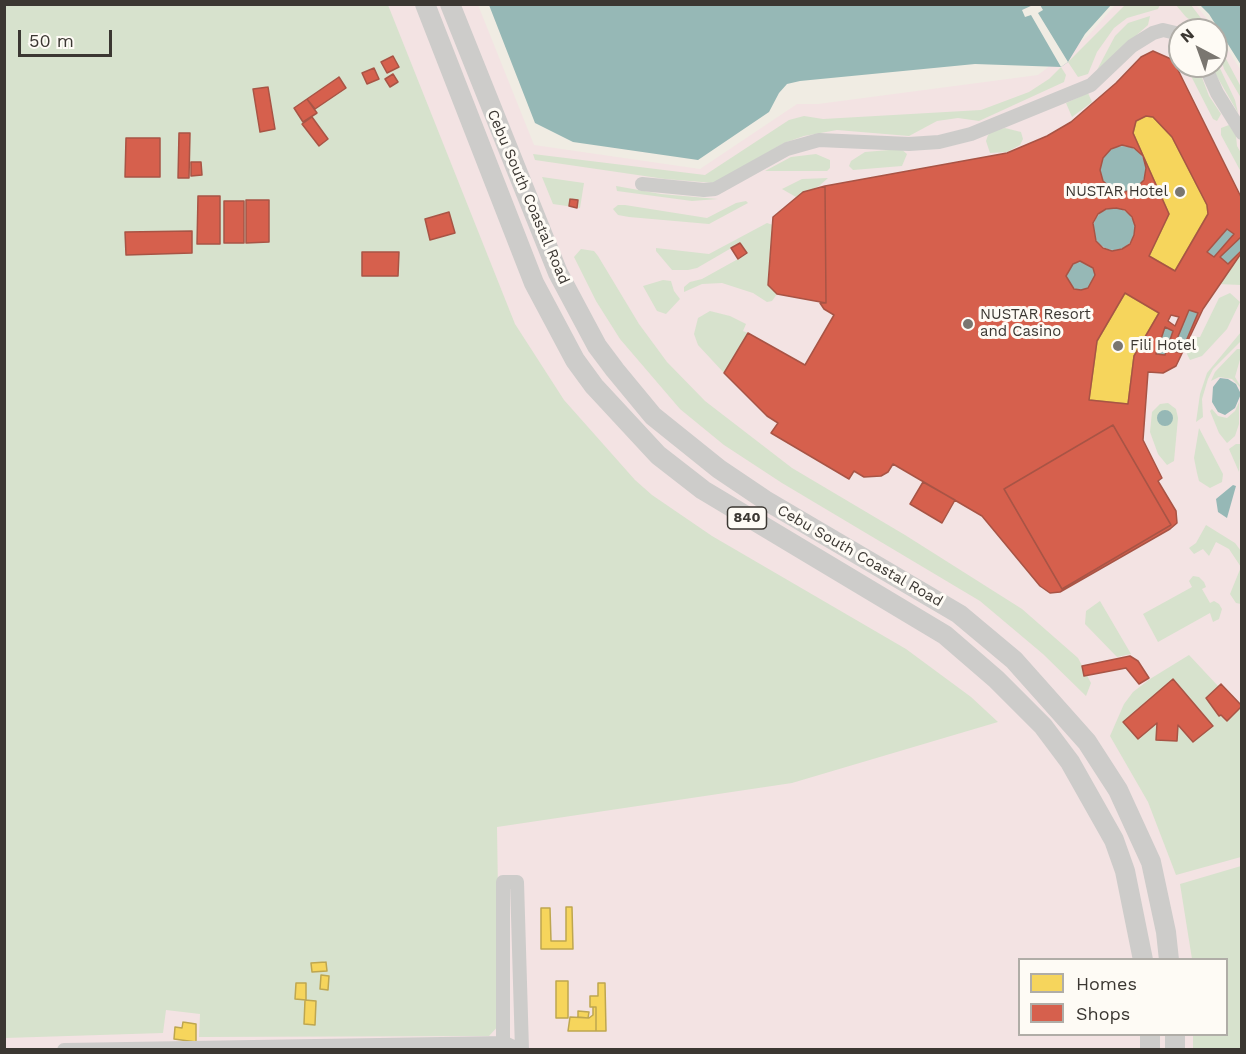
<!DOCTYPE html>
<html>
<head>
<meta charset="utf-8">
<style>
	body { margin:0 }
	#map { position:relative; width:1246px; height:1054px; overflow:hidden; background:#f0ece3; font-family:"Work Sans",sans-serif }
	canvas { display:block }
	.frame { position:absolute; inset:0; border:6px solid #3b3732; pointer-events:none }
	.legend { position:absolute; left:1018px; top:958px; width:210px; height:78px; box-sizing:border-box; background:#fefbf5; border:2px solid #b0ada7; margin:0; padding:8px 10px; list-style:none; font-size:18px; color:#3b3732 }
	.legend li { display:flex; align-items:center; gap:12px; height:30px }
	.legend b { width:30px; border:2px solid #b0ada7 }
	.north { position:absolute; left:1168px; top:18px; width:60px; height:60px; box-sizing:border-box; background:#fefbf5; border:2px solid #b0ada7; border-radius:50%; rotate:319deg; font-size:16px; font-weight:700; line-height:24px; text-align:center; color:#3b3732 }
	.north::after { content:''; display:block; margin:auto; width:21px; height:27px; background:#7a7670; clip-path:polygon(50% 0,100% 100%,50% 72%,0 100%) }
	.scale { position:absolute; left:18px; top:30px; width:94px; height:27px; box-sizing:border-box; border:3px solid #3b3732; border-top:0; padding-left:8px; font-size:18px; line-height:21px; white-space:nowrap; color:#3b3732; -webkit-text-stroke:4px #fefbf5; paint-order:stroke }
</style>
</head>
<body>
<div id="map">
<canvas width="1246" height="1054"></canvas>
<div class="frame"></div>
<ul class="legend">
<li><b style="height:16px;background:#f6d55c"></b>Homes</li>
<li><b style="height:16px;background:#d6604d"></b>Shops</li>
</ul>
<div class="north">N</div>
<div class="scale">50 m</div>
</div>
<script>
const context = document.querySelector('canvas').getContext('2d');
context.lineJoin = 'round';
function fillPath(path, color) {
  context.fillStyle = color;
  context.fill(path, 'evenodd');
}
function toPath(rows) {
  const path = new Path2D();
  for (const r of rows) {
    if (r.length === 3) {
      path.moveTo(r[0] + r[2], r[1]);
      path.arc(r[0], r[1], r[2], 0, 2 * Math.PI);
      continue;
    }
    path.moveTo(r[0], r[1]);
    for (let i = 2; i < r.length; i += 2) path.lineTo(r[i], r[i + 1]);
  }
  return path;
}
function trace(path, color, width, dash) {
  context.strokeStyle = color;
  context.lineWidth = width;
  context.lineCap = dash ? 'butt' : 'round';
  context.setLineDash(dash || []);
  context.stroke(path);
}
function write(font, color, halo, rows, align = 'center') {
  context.font = font + ' "Work Sans",sans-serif';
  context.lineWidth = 6;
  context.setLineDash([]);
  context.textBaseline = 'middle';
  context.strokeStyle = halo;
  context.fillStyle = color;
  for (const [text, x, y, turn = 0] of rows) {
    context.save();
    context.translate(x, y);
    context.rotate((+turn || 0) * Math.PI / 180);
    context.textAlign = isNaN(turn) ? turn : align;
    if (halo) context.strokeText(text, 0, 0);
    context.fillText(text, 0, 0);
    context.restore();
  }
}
fillPath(toPath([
	[5,5,478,5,534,145,700,169,797,104,818,104,1038,75,1088,36,1115,5,1196,5,1216,30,1180,30,1180,66,1216,66,1216,31,1242,72,1241,1049,5,1050],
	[1020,960,1226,960,1226,1034,1020,1034]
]), '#f3e3e3');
fillPath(toPath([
	[1126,4,1160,5,1158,9,1127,18,1114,28,1097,52,1088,74,1078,77,1068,62],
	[4,5,388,5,515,324,564,400,635,480,652,495,712,536,906,649,971,697,998,722,792,783,497,827,500,1024,489,1036,199,1037,200,1014,166,1010,163,1033,5,1038],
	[1176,5,1191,5,1210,30,1205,30,1186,17],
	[1150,16,1148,25,1097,70,1115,36,1128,23],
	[1216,40,1241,87,1241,98,1224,69],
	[1216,60,1235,100,1238,113,1211,66,1216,66],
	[1191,66,1198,67,1209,96,1221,114,1217,121,1213,119,1190,74],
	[1061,67,1066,75,1064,82,979,121,958,118,937,121,909,136,837,130,804,136,784,143,714,183,665,179,535,160,533,154,705,175,789,120,804,116,823,119,981,110,1029,92,1049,79],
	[1088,93,1092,102,1072,117,1066,103],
	[1229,125,1236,136,1237,146,1241,153,1241,172,1221,135,1221,128],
	[1005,128,1021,132,1023,139,1020,145,1007,152,990,153,986,141,988,135,994,130],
	[901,149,907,154,902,166,853,170,849,166,851,161,865,152],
	[816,154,830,160,830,168,827,171,765,171,791,157],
	[542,177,584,183,580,208,553,204],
	[828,178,819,186,796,197,782,189,802,179],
	[616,186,661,194,718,199,692,201,617,191],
	[746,201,748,203,709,224,629,217,618,215,613,209,618,205,625,205,707,218,736,203],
	[767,223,773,225,768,279,768,285,777,294,772,301,767,302,753,293,722,283,702,284,684,292,684,287,690,282,702,279,747,254,740,243,697,268,688,270,672,270,656,251,656,248,709,254],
	[581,249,594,251,598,256,639,324,667,362,705,401,792,468,905,535,1022,609,1078,658,1091,683,1086,696,1043,654,980,601,782,483,724,445,680,409,620,339,596,301,574,257],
	[1241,252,1241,285,1217,284],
	[663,280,671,281,674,291,680,299,666,314,657,311,643,286],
	[1230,293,1240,302,1227,329,1202,356,1190,360,1187,354,1193,337,1200,337,1219,298],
	[710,311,730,316,746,324,743,331,748,333,724,373,698,345,694,334,698,318],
	[1241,332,1240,342,1213,369,1208,379,1202,399,1203,417,1196,422,1200,394,1207,373],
	[1237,349,1241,349,1241,356,1235,377,1241,387,1241,399,1241,388,1232,379,1219,377,1211,381,1215,372],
	[1239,402,1239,424,1235,436,1227,443,1219,433,1210,411,1212,409,1218,416,1227,418,1235,411],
	[1168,403,1176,409,1178,418,1174,461,1167,465,1158,454,1150,432,1152,412,1160,404],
	[1199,428,1223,474,1222,482,1210,488,1199,481,1197,473,1194,458],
	[1236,444,1241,444,1239,472,1229,449],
	[1206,525,1235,543,1241,551,1241,604,1236,603,1230,594,1241,567,1229,549,1216,542,1209,556,1203,549,1194,554,1189,548,1196,543],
	[1193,576,1199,577,1204,582,1206,587,1202,589,1210,603,1214,601,1219,604,1222,609,1219,619,1213,622,1210,613,1158,642,1143,614,1192,587,1189,581],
	[1100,601,1131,654,1117,657,1085,624,1086,611],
	[1189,655,1218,686,1221,684,1241,706,1241,857,1176,875,1148,802,1110,736,1124,704,1133,692,1150,679],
	[1241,866,1241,1049,1193,1049,1193,1035,1226,1034,1226,960,1192,959,1180,884]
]), '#d7e2cd');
fillPath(toPath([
	[489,5,1111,5,1085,34,1068,62,1061,67,975,64,800,81,787,84,779,93,769,112,698,160,573,142,535,123],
	[1200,5,1241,5,1241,65,1209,14],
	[1123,169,23],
	[1114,229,21],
	[1227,229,1234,234,1214,257,1207,252],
	[1241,235,1241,250,1228,264,1220,257],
	[1081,276,14],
	[1189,310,1198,313,1181,353,1172,351],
	[1165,327,1173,331,1165,355,1156,354],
	[1220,378,1228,379,1236,384,1241,394,1235,408,1225,415,1218,412,1212,402,1213,387],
	[1165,418,8],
	[1233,485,1236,486,1227,518,1218,512,1216,499]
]), '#96b8b6');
fillPath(toPath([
	[1033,5,1040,5,1043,10,1038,13,1068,62,1061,67,1031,15,1025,17,1022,10]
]), '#f0ece3');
const homes = toPath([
	[1146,116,1153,117,1172,137,1207,205,1208,214,1175,271,1149,256,1169,214,1133,133,1136,121,1146,116],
	[1125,293,1159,313,1134,356,1128,404,1089,400,1097,341,1125,293],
	[566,907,572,907,573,949,541,949,541,908,550,908,551,941,566,941,566,907],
	[326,962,327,971,312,972,311,963,326,962],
	[321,975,329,976,328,990,320,989,321,975],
	[556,981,568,981,568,1018,556,1018,556,981],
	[296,983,306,983,306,1000,295,999,296,983],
	[598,983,605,983,606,1031,596,1031,596,1007,590,1007,590,996,598,996,598,983],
	[305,1000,316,1001,315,1025,304,1024,305,1000],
	[593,1007,596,1007,596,1031,568,1031,570,1017,589,1018,593,1015,593,1007],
	[578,1011,589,1012,588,1018,578,1017,578,1011],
	[183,1022,196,1024,196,1042,174,1039,175,1027,182,1028,183,1022]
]);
fillPath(homes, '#f6d55c');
trace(homes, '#bea64f', 1.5);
const shops = toPath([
	[1153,51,1171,59,1176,66,1242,199,1242,236,1220,257,1228,264,1242,250,1242,252,1203,309,1176,366,1163,373,1148,372,1143,440,1162,478,1158,481,1176,511,1177,523,1170,529,1060,592,1050,593,1040,586,982,516,893,464,888,472,881,476,864,477,854,471,849,479,771,433,778,423,767,416,724,373,748,333,805,365,834,315,824,309,820,303,826,303,825,186,1007,153,1047,136,1071,122,1116,83,1141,57,1153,51],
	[1146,116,1153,117,1172,137,1207,205,1208,214,1175,271,1149,256,1169,214,1133,133,1136,121,1146,116],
	[1122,145,1134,148,1143,156,1146,168,1144,180,1135,189,1124,192,1112,189,1103,181,1100,170,1103,158,1111,149,1122,145],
	[1116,208,1125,210,1132,217,1135,226,1134,235,1130,244,1122,249,1112,251,1103,248,1096,241,1093,223,1098,214,1106,209,1116,208],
	[1227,229,1234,234,1214,257,1207,252,1227,229],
	[1080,261,1093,268,1095,275,1088,288,1081,290,1074,289,1066,276,1073,264,1080,261],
	[1125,293,1159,313,1134,356,1128,404,1089,400,1097,341,1125,293],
	[1189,310,1198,313,1181,353,1172,351,1189,310],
	[1171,315,1179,317,1175,326,1168,321,1171,315],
	[1165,327,1173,331,1165,355,1156,354,1165,327],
	[1113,425,1171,525,1062,589,1004,489,1113,425],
	[393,56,399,67,387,73,381,62,393,56],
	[374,68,379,79,367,84,362,73,374,68],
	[393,74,398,82,390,87,385,79,393,74],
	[339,77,346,88,315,109,307,99,339,77],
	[268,87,275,129,260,132,253,89,268,87],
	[307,99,317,113,303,122,294,108,307,99],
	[312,117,328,139,319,146,302,124,312,117],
	[179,133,190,133,189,178,178,178,179,133],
	[126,138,160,138,160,177,125,177,126,138],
	[191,162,201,162,202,175,191,176,191,162],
	[825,186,826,303,777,294,768,285,773,217,803,192,825,186],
	[198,196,220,196,220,244,197,244,198,196],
	[570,199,578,200,577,208,569,206,570,199],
	[246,200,269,200,269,242,246,243,246,200],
	[224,201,244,201,244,243,224,243,224,201],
	[449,212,455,233,430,240,425,219,449,212],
	[192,231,192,253,126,255,125,232,192,231],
	[740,243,747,253,738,259,731,248,740,243],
	[362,252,399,252,398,276,362,276,362,252],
	[1113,425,1171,525,1062,589,1004,489,1113,425],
	[923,482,955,500,942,523,910,504,923,482],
	[1130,656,1138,661,1149,678,1139,684,1126,668,1084,676,1082,666,1130,656],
	[1173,679,1213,726,1193,742,1178,725,1177,741,1156,740,1157,723,1138,739,1123,722,1173,679],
	[1221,684,1242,706,1227,721,1221,715,1219,716,1206,698,1221,684]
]);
fillPath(shops, '#d6604d');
trace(shops, '#a85445', 1.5);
trace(toPath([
	[1205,66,1217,93,1242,133],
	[642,184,704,190,715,189,787,149,819,140,909,144,939,142,971,134,1091,85,1132,46,1153,33,1163,30,1180,34],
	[503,1049,503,882,517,882,522,1050],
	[64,1050,505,1043,520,1050]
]), '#cdccca', 14);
trace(toPath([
	[425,4,534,283,575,360,594,386,658,455,703,490,945,635,996,679,1043,726,1070,762,1114,840,1125,871,1143,960],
	[450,4,558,273,597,346,615,370,653,416,719,469,765,500,959,614,1014,660,1087,742,1118,790,1151,862,1166,932,1169,960],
	[1150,1034,1150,1050],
	[1175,1034,1175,1050]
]), '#cdccca', 20);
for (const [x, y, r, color] of [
	[1180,192,6,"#7a7670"],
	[968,324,6,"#7a7670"],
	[1118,346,6,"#7a7670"]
]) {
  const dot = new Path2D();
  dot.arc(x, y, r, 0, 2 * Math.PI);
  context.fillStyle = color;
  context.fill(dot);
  trace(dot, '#fefbf5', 2);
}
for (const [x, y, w] of [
	[747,518,39]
]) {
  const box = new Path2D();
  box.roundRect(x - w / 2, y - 11, w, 22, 4.5);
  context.fillStyle = '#fefbf5';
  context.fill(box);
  trace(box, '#3b3732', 1.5);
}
write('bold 14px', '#3b3732', null, [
	["840",747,518]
]);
write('15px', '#3b3732', '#fefbf5', [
	["NUSTAR Hotel",1168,192,"right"],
	["NUSTAR Resort",980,315],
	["and Casino",980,332],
	["Fili Hotel",1130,346]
], 'left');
write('15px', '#3b3732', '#fefbf5', [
	["Cebu South Coastal Road",528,197,67],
	["Cebu South Coastal Road",860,556,30]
]);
</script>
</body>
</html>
